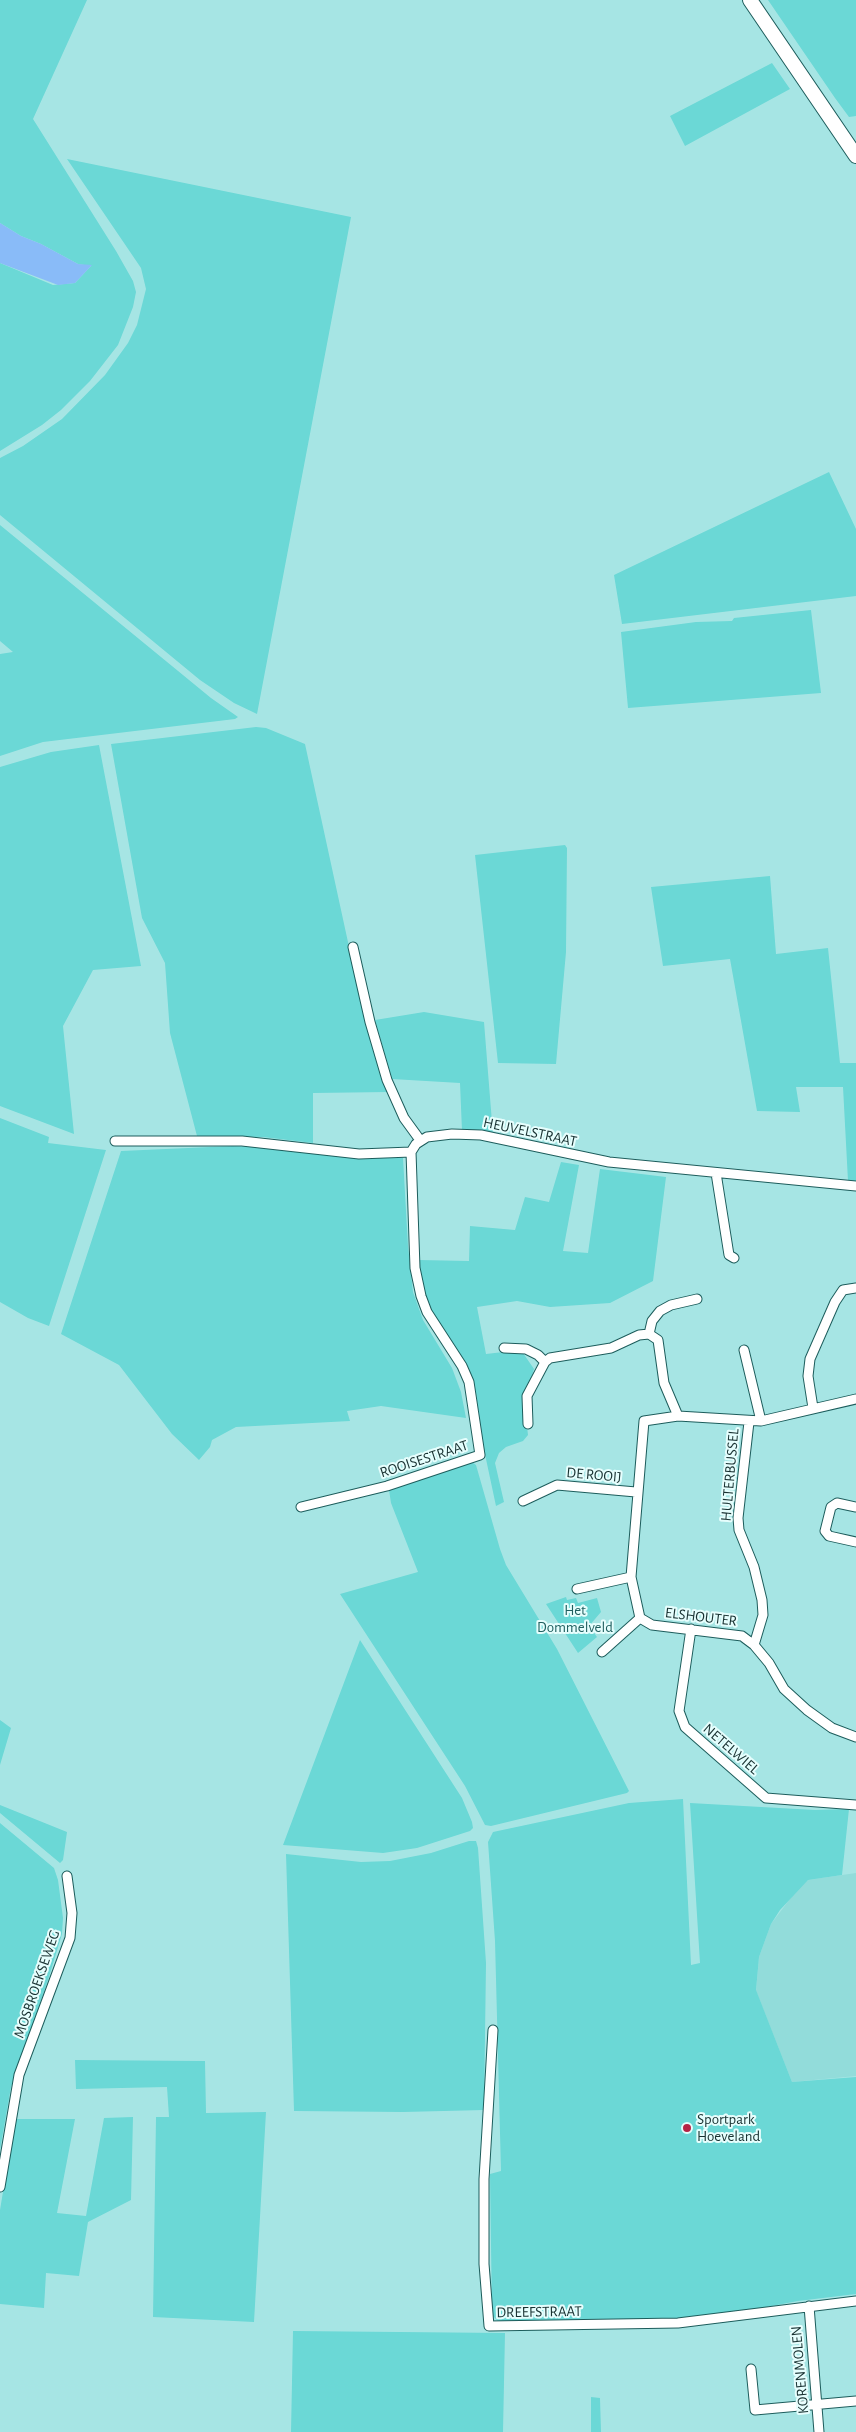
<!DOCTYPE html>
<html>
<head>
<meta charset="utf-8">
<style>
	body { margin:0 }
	canvas { display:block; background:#a6e5e4 }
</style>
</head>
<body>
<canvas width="856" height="2432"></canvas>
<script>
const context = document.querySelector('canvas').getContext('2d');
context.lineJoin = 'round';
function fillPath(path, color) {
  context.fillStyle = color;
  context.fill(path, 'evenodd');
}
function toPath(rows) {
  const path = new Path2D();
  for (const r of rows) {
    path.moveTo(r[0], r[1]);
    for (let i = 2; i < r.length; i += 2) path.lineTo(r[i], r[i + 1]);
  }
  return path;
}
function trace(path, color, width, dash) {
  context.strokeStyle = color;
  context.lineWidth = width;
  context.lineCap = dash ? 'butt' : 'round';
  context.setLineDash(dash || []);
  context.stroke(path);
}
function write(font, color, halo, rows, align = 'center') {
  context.font = font + ' "Alegreya Sans",sans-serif';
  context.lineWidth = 4;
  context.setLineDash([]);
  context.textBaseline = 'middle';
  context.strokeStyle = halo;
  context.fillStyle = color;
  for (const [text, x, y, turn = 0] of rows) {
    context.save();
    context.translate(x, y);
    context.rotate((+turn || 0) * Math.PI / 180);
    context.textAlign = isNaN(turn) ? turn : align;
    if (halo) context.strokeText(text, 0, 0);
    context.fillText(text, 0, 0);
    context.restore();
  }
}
fillPath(toPath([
	[856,1873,856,2076,792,2082,756,1991,759,1957,771,1924,799,1887,808,1880]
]), '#92dcda');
fillPath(toPath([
	[0,0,87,0,33,119,116,251,133,281,136,292,133,307,118,345,90,381,61,410,42,425,0,451,0,263,53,285,75,283,91,266,78,264,41,244,21,236,0,223],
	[768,0,856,0,856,116,849,117,835,98],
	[772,63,790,89,685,146,670,116],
	[67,159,351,217,257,714,234,703,200,680,0,515,0,458,23,446,62,419,105,375,128,343,137,325,146,289,141,268],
	[829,472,856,529,856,596,622,624,614,575],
	[0,525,211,698,238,717,235,719,43,742,0,756,0,654,13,652,0,641],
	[811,610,821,693,628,708,621,632,696,622,732,621,734,618],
	[256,727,266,728,305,744,356,979,389,1092,313,1093,313,1143,263,1137,197,1136,170,1033,165,963,142,918,111,744],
	[99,745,141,966,93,970,63,1026,74,1134,0,1106,0,767,51,752],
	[565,845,567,848,566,952,556,1064,498,1063,475,855],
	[770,876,776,954,828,948,840,1063,856,1063,856,1182,848,1181,843,1087,796,1087,800,1112,757,1111,730,959,663,966,651,887],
	[424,1012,484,1022,493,1135,462,1131,460,1083,392,1079,375,1020],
	[0,1118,49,1137,48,1143,106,1150,49,1326,28,1318,0,1302],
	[233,1146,256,1147,354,1158,403,1158,408,1246,413,1292,423,1320,452,1368,461,1392,466,1418,381,1406,347,1411,350,1421,236,1427,212,1440,210,1447,199,1460,172,1434,119,1365,61,1334,121,1151],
	[561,1162,579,1165,563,1251,588,1253,600,1169,666,1177,653,1281,610,1303,550,1307,517,1301,477,1307,486,1354,512,1351,523,1353,534,1369,524,1401,528,1435,523,1441,506,1447,499,1453,495,1463,504,1502,496,1506,483,1445,476,1393,470,1376,431,1313,423,1292,419,1260,469,1261,470,1226,515,1230,525,1197,549,1202],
	[472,1462,476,1465,500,1549,506,1565,557,1649,629,1791,627,1793,491,1826,485,1825,465,1786,340,1594,418,1572,391,1503,389,1490],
	[566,1597,567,1600,576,1598,578,1603,597,1598,601,1612,589,1626,597,1637,578,1653,546,1604],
	[360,1640,462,1798,472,1822,473,1828,470,1831,417,1848,383,1853,283,1845],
	[0,1720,11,1728,0,1765],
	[683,1799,691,1965,700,1963,690,1803,815,1810,849,1809,842,1875,808,1880,780,1910,771,1924,759,1957,756,1990,792,2082,856,2077,856,2294,798,2301,756,2309,685,2319,571,2324,498,2321,492,2315,490,2174,501,2171,495,1941,488,1842,493,1832,629,1803],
	[0,1805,67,1832,63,1860,60,1863,0,1813],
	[0,1823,54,1868,58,1880,63,1918,62,1934,48,1980,11,2087,0,2150],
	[469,1841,476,1841,478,1848,486,1963,484,2110,403,2112,294,2111,286,1854,361,1862,390,1861,431,1853],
	[75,2060,205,2061,206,2113,266,2112,254,2322,153,2317,156,2117,169,2117,167,2087,76,2089],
	[133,2117,131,2200,88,2222,79,2276,46,2273,44,2308,0,2304,0,2210,15,2119,75,2119,57,2213,86,2216,104,2118],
	[293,2331,505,2333,503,2432,291,2432],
	[591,2397,600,2398,601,2432,591,2432]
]), '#6bd8d6');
fillPath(toPath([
	[0,223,21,236,41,244,78,264,92,265,75,283,58,285,0,263]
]), '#89bbf8');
const street = toPath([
	[353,947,370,1022,387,1080,404,1118,420,1140],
	[115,1141,242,1141,359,1154,411,1152],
	[411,1152,416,1144,427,1137,452,1134,481,1135,609,1162,856,1186],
	[716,1173,729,1255,734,1258],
	[649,1334,652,1321,660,1311,671,1305,697,1299],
	[504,1348,526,1349,538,1355,545,1362],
	[744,1350,761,1421],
	[856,1399,761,1421,678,1416,644,1421,631,1577,640,1618,652,1625,742,1636,754,1645,769,1663,784,1689,807,1710,832,1728,856,1737],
	[813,1408,808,1376,810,1359,835,1302,843,1290,856,1288],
	[749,1422,738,1518,739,1530,754,1567,762,1600,763,1615,754,1645],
	[528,1424,527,1396,545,1362,550,1358,611,1348,639,1335,649,1334,658,1340,664,1383,678,1416],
	[523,1501,557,1485,636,1492],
	[301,1507,387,1486,480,1455,469,1382,462,1366,427,1312,421,1296,415,1268,411,1152],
	[856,1507,837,1503,831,1507,825,1531,829,1536,856,1542],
	[577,1589,631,1577],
	[691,1629,679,1711,685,1727,766,1798,856,1805],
	[602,1652,640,1618],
	[493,2030,484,2179,484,2264,489,2326,678,2323,856,2301],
	[0,2187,19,2075,70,1938,72,1913,67,1876],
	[809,2306,819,2432],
	[751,2369,755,2410,856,2401]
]);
const secondary = toPath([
	[750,0,856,156]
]);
trace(street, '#1d5d5c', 11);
trace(secondary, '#1d5d5c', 16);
trace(street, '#fff', 9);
trace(secondary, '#fff', 14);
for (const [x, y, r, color] of [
	[687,2128,5,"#b52345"]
]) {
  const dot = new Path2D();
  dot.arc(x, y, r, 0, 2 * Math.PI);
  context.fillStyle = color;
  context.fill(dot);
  trace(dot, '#e6fefd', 2);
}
write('15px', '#183131', '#e6fefd', [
	["HEUVELSTRAAT",530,1132,12],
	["ROOISESTRAAT",424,1459,-18],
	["DE ROOIJ",594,1475,5],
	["HULTERBUSSEL",730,1475,-85],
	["ELSHOUTER",701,1617,7],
	["NETELWIEL",731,1749,41],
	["MOSBROEKSEWEG",37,1984,-71],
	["DREEFSTRAAT",539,2312,-1],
	["KORENMOLEN",800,2370,-95]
]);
write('15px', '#216060', '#e6fefd', [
	["Het",575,1610],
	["Dommelveld",575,1627]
]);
write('15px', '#183131', '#e6fefd', [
	["Sportpark",697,2119],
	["Hoeveland",697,2136]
], 'left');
</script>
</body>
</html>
